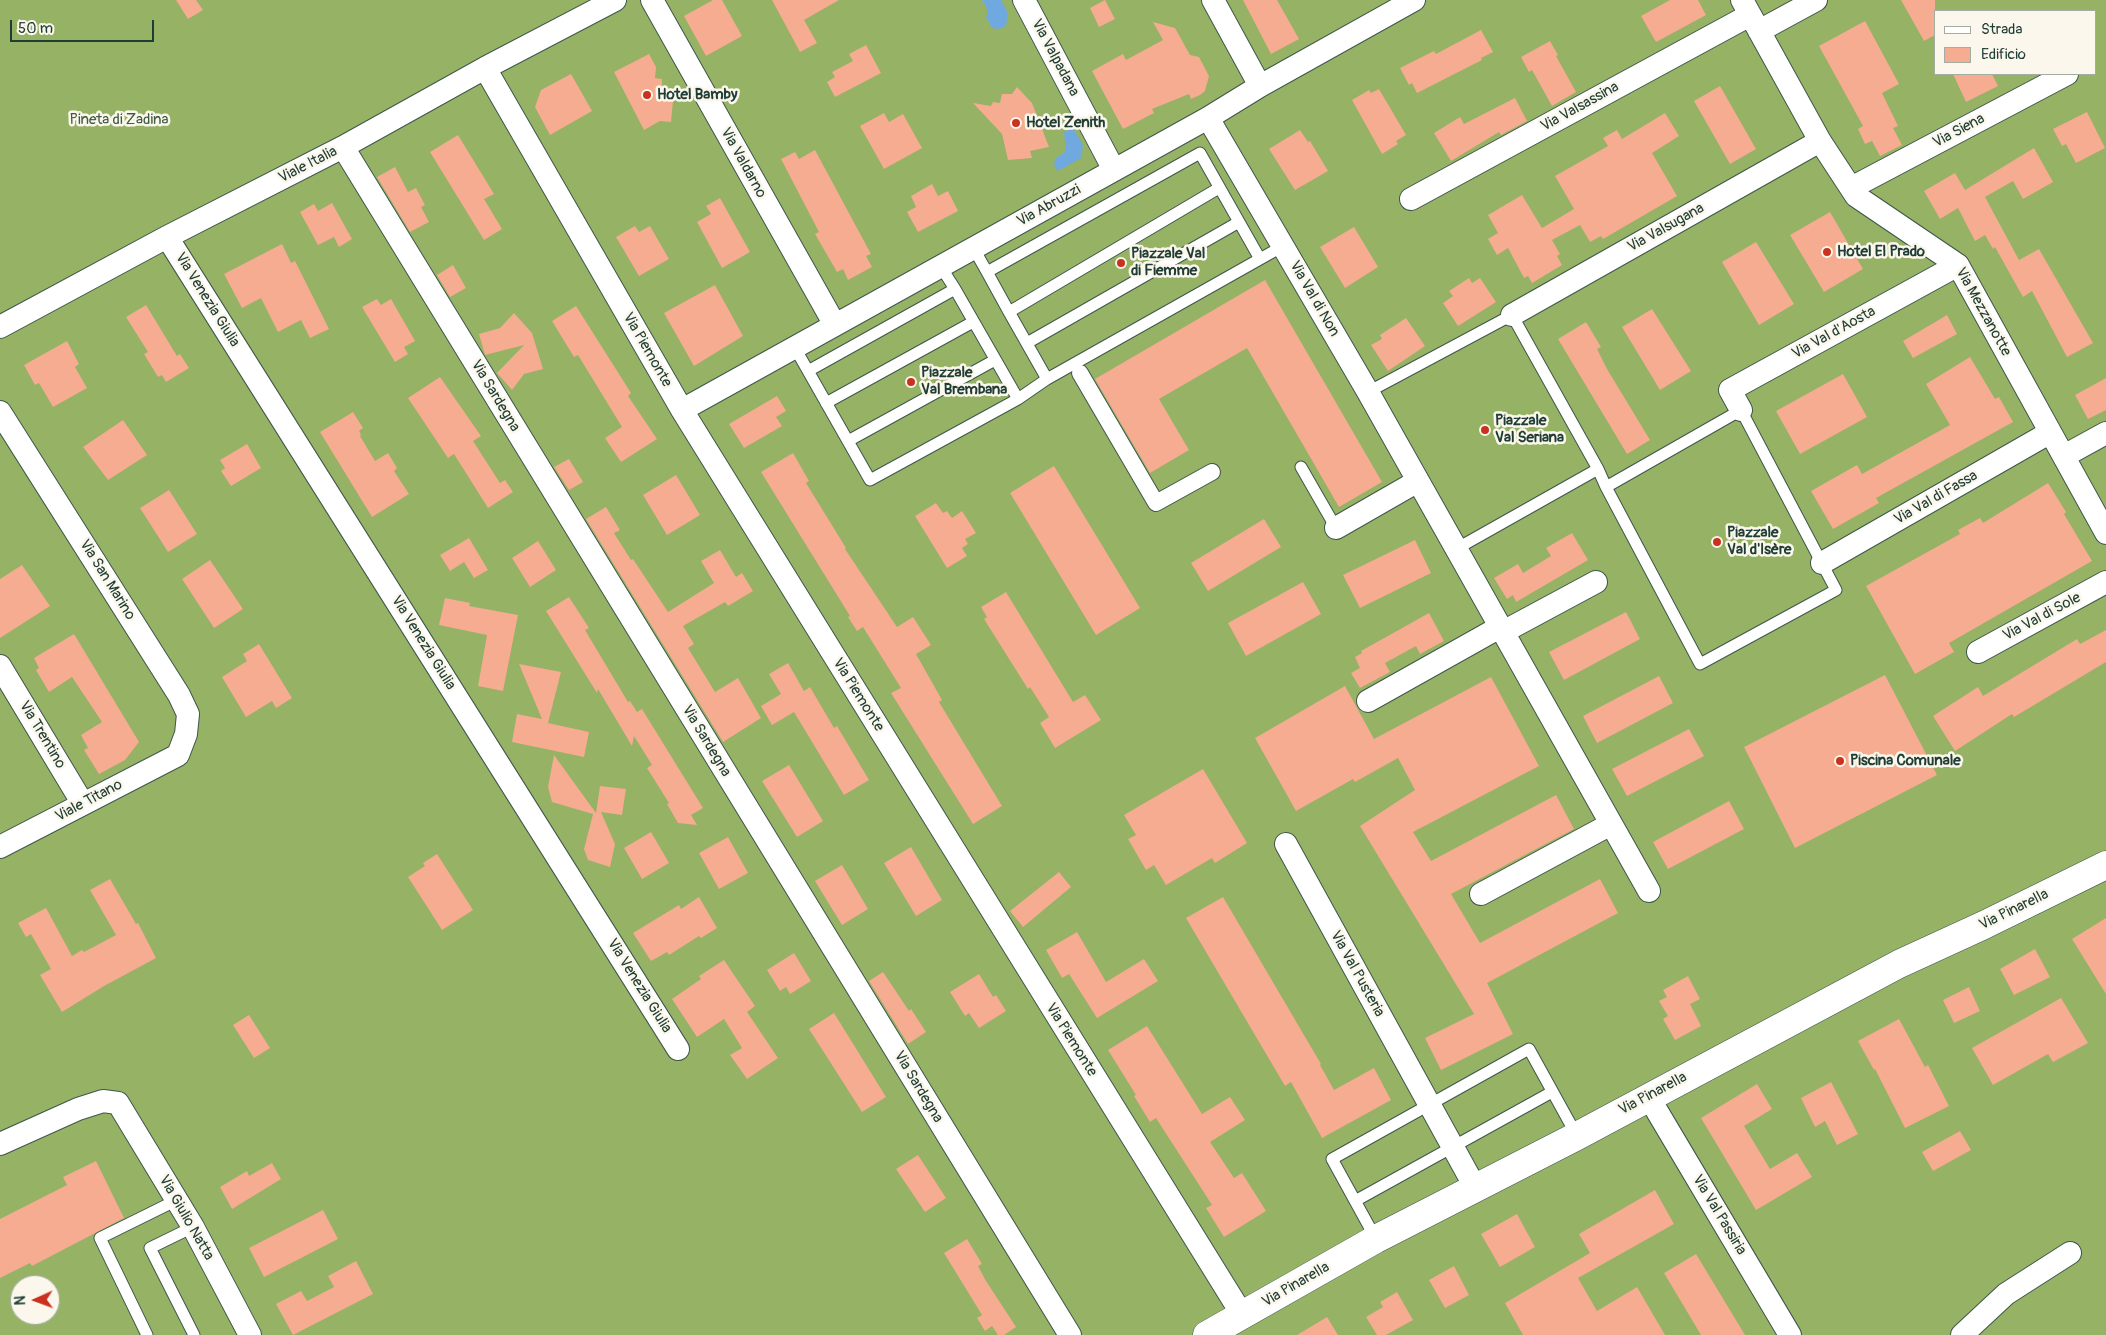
<!DOCTYPE html>
<html>
<head>
<meta charset="utf-8">
<style>
	body { margin:0 }
	#map { position:relative; width:2106px; height:1335px; overflow:hidden; background:#f1e8ce; font-family:Pangolin,sans-serif }
	canvas { display:block }
	.legend { position:absolute; left:1934px; top:10px; width:162px; height:65px; box-sizing:border-box; background:#fbf7ec; border:1px solid #a3ada2; margin:0; padding:6px 9px; list-style:none; font-size:15px; color:#1f3d34 }
	.legend li { display:flex; align-items:center; gap:10px; height:25px }
	.legend b { width:25px; border:1px solid #a3ada2 }
	.north { position:absolute; left:10px; top:1275px; width:50px; height:50px; box-sizing:border-box; background:#fbf7ec; border:1px solid #a3ada2; border-radius:50%; rotate:268deg; font-size:14px; font-weight:700; line-height:20px; text-align:center; color:#1f3d34 }
	.north::after { content:''; display:block; margin:auto; width:18px; height:22px; background:#c8321e; clip-path:polygon(50% 0,100% 100%,50% 72%,0 100%) }
	.scale { position:absolute; left:10px; top:20px; width:144px; height:22px; box-sizing:border-box; border:2px solid #1f3d34; border-top:0; padding-left:6px; font-size:15px; line-height:18px; white-space:nowrap; color:#1f3d34; -webkit-text-stroke:4px #fbf7ec; paint-order:stroke }
</style>
</head>
<body>
<div id="map">
<canvas width="2106" height="1335"></canvas>
<ul class="legend">
<li><b style="height:6px;background:#fff"></b>Strada</li>
<li><b style="height:14px;background:#f5ac90"></b>Edificio</li>
</ul>
<div class="north">N</div>
<div class="scale">50 m</div>
</div>
<script>
const context = document.querySelector('canvas').getContext('2d');
context.lineJoin = 'round';
function fillPath(path, color) {
  context.fillStyle = color;
  context.fill(path, 'evenodd');
}
function toPath(rows) {
  const path = new Path2D();
  for (const r of rows) {
    path.moveTo(r[0], r[1]);
    for (let i = 2; i < r.length; i += 2) path.lineTo(r[i], r[i + 1]);
  }
  return path;
}
function trace(path, color, width, dash) {
  context.strokeStyle = color;
  context.lineWidth = width;
  context.lineCap = dash ? 'butt' : 'round';
  context.setLineDash(dash || []);
  context.stroke(path);
}
function write(font, color, halo, rows, align = 'center') {
  context.font = font + ' Pangolin,sans-serif';
  context.lineWidth = 5;
  context.setLineDash([]);
  context.textBaseline = 'middle';
  context.strokeStyle = halo;
  context.fillStyle = color;
  for (const [text, x, y, turn = 0] of rows) {
    context.save();
    context.translate(x, y);
    context.rotate((+turn || 0) * Math.PI / 180);
    context.textAlign = isNaN(turn) ? turn : align;
    if (halo) context.strokeText(text, 0, 0);
    context.fillText(text, 0, 0);
    context.restore();
  }
}
fillPath(toPath([
	[0,0,2106,0,2106,1335,0,1335],
	[1935,11,2095,11,2095,74,1935,74],
	[20,1285,50,1285,50,1315,20,1315]
]), '#95b265');
fillPath(toPath([
	[981,0,1001,0,1008,13,1006,26,998,29,992,28,986,17,988,12,984,2],
	[1073,128,1083,145,1081,158,1058,171,1054,165,1055,159,1066,151,1064,132]
]), '#70a9e0');
fillPath(toPath([
	[176,0,196,0,203,10,188,19],
	[713,0,722,0,742,36,706,56,684,16],
	[772,0,839,0,804,20,817,43,800,52],
	[1105,0,1115,19,1099,27,1090,8],
	[1243,0,1277,0,1299,39,1271,54],
	[1670,0,1698,0,1706,15,1656,42,1641,16],
	[1901,0,1935,0,1935,35,1924,41],
	[1865,21,1899,84,1882,93,1898,126,1893,128,1902,145,1880,156,1872,141,1865,144,1858,129,1863,126,1819,46],
	[1153,22,1175,28,1190,55,1199,57,1209,76,1205,91,1200,95,1191,99,1189,94,1152,109,1154,113,1123,129,1092,71,1123,54,1126,60,1163,40],
	[1481,30,1493,52,1481,58,1482,60,1417,93,1412,83,1409,85,1400,68,1434,51,1436,54],
	[1550,41,1558,55,1556,56,1576,92,1552,106,1532,70,1529,72,1521,57],
	[866,45,881,73,835,97,827,82,835,77,832,72,853,61,849,54],
	[649,54,656,67,655,78,662,79,662,89,668,89,667,100,673,101,671,122,660,121,644,130,614,72],
	[571,74,592,111,550,135,535,107,541,90],
	[1953,74,1992,74,1998,86,1966,102],
	[1720,86,1756,149,1730,164,1694,101],
	[1017,87,1032,103,1049,147,1030,151,1032,158,1008,160,1002,134,973,103,991,106,993,102,1000,103,1002,94,1012,94],
	[1379,89,1406,135,1396,141,1398,144,1382,154,1352,100,1369,90,1371,93],
	[1515,98,1527,121,1501,135,1499,132,1451,161,1434,133,1460,117,1464,124],
	[2087,112,2105,148,2076,163,2066,144,2062,146,2053,129],
	[884,113,889,122,903,114,922,148,884,169,860,126],
	[1665,113,1679,136,1652,153,1677,196,1603,239,1601,236,1590,242,1580,225,1552,240,1560,254,1557,256,1562,265,1532,283,1528,276,1524,278,1508,248,1497,255,1488,239,1498,233,1488,215,1522,195,1542,228,1574,209,1555,176,1608,146,1603,138,1617,130,1622,139],
	[1300,130,1308,142,1310,141,1328,171,1295,190,1269,149],
	[458,135,494,194,484,199,502,229,484,240,430,152],
	[2034,148,2053,182,2023,199,2013,181,1985,197,2019,260,2039,249,2093,343,2067,357,2032,291,2023,297,1995,247,1993,249,1985,235,1975,241,1958,208,1940,219,1924,191,1955,173,1965,190],
	[815,150,871,254,866,256,872,267,848,280,843,269,837,272,815,234,819,232,781,159,795,152,799,159],
	[395,167,408,192,416,188,425,205,421,207,429,222,410,232,377,177],
	[932,184,938,196,948,191,958,211,918,232,907,212,916,207,911,196],
	[720,198,750,252,722,268,697,222,711,214,706,206],
	[332,203,352,239,339,247,334,237,318,245,300,212,314,204,318,211],
	[1830,212,1863,269,1824,292,1790,235],
	[635,226,639,232,650,226,669,259,639,276,616,237],
	[1354,227,1378,267,1345,288,1320,247],
	[1756,242,1794,304,1759,325,1722,262],
	[282,244,291,263,295,261,329,329,310,338,301,320,278,332,261,298,242,308,224,274],
	[453,265,466,288,450,297,437,275],
	[1469,278,1472,283,1480,278,1496,302,1458,326,1443,303,1453,296,1449,291],
	[1265,280,1382,482,1339,507,1247,348,1159,399,1189,450,1150,473,1095,379],
	[715,285,743,336,694,366,664,313],
	[377,299,381,305,391,299,415,341,404,347,408,354,395,362,362,307],
	[146,305,177,356,180,354,189,368,166,382,162,375,158,377,144,354,148,352,126,317],
	[576,306,631,393,628,396,657,439,621,462,605,438,622,427,578,355,574,357,552,321],
	[1652,309,1691,371,1660,390,1622,327],
	[514,313,532,333,543,369,524,374,512,390,497,373,524,345,485,355,479,334,500,328],
	[1947,315,1957,334,1913,358,1903,341],
	[1406,318,1425,346,1388,371,1371,345,1382,339,1380,335],
	[1586,322,1601,347,1597,349,1607,369,1650,440,1627,454,1558,339],
	[67,341,79,364,75,367,87,388,53,407,39,383,35,385,24,365],
	[1970,357,1995,399,1999,397,2013,422,1876,498,1879,503,1833,529,1811,491,1857,465,1862,474,1950,425,1926,384],
	[1843,374,1867,417,1800,454,1776,411],
	[440,377,481,436,473,441,500,483,505,480,513,492,488,508,454,454,448,458,408,398],
	[2106,378,2106,410,2088,419,2075,395],
	[777,396,786,411,776,417,782,426,744,448,729,424],
	[353,412,363,428,359,431,361,435,360,436,375,461,388,453,397,468,394,471,409,494,372,517,320,432],
	[123,420,147,455,108,480,83,447],
	[247,444,261,468,231,486,221,471,225,468,220,460],
	[793,453,809,481,806,483,846,548,845,549,897,627,913,617,931,645,916,654,942,700,939,702,1002,806,973,824,891,693,901,688,863,627,857,631,848,617,850,616,761,472],
	[569,459,583,482,569,490,554,467],
	[1054,466,1140,608,1096,635,1010,493],
	[676,475,700,515,667,535,643,495],
	[2048,483,2066,512,2064,514,2092,561,1949,643,1954,652,1915,674,1866,586,1960,534,1958,530,1980,518,1983,523],
	[169,490,197,534,168,552,140,508],
	[936,503,943,513,947,511,952,518,962,511,976,533,965,539,968,544,962,548,967,556,947,568,915,516],
	[606,507,620,530,614,533,631,560,633,559,668,612,714,583,701,561,720,550,736,577,742,573,753,591,728,606,725,602,683,626,694,644,688,648,715,692,738,678,761,718,723,742,586,519],
	[1264,519,1281,547,1208,591,1191,563],
	[1572,533,1588,560,1516,602,1513,595,1507,599,1494,578,1518,564,1523,573,1551,556,1546,548],
	[469,538,488,570,474,578,464,562,450,571,440,555],
	[1415,540,1431,573,1360,608,1343,575],
	[538,541,556,570,530,587,512,558],
	[210,560,243,609,214,628,182,579],
	[22,565,50,606,0,638,0,579],
	[1303,582,1321,614,1246,656,1228,623],
	[1006,592,1073,702,1085,695,1101,720,1055,748,1040,723,1049,717,1030,687,1028,689,984,619,987,617,981,607],
	[569,597,589,628,585,630,628,702,630,701,637,712,642,709,703,808,691,815,697,825,678,823,667,804,669,803,647,768,652,765,634,736,632,746,598,689,597,693,546,611],
	[445,598,470,603,469,606,518,615,503,691,478,686,487,635,439,625],
	[1626,612,1640,639,1564,680,1549,652],
	[1429,613,1444,641,1420,654,1416,646,1385,663,1390,672,1360,688,1351,673,1360,668,1355,657,1362,653,1361,651],
	[2106,630,2106,662,2014,717,2012,714,1955,751,1933,716,1978,687,1983,696,2077,639,2080,644],
	[74,634,139,742,125,760,99,774,84,750,88,748,81,735,102,722,72,677,49,692,36,670,39,668,34,658],
	[259,644,292,698,276,708,272,701,246,717,222,677,247,661,243,654],
	[788,663,804,691,810,687,834,728,837,726,869,780,844,795,794,712,772,725,761,706,781,694,769,674],
	[519,664,561,672,548,723,589,732,584,757,512,742,517,714,542,719],
	[1885,675,1937,775,1795,848,1744,747],
	[1659,676,1673,703,1597,743,1583,716],
	[1491,677,1539,766,1413,832,1431,861,1556,795,1574,829,1451,894,1480,943,1600,879,1618,913,1487,983,1513,1034,1441,1070,1425,1038,1474,1014,1360,826,1415,790,1398,758,1355,782,1353,779,1296,811,1255,738,1345,686,1374,739],
	[1689,729,1704,756,1627,796,1612,769],
	[554,755,596,813,600,786,626,789,622,815,601,812,615,844,610,867,588,860,584,849,593,814,552,802,548,787],
	[789,765,823,821,797,837,762,781],
	[1203,769,1247,843,1215,863,1212,858,1166,885,1154,865,1146,870,1128,839,1136,835,1124,815],
	[1729,801,1744,829,1668,869,1653,842],
	[651,832,669,863,642,879,624,848],
	[728,837,748,873,719,889,699,853],
	[911,847,942,900,916,916,884,863],
	[437,854,473,910,442,930,408,877,425,866,423,863],
	[842,865,868,909,842,925,815,881],
	[1059,872,1071,887,1023,927,1010,911],
	[110,879,136,924,138,923,156,958,104,986,62,1012,40,975,51,969,31,934,26,937,18,923,46,908,72,956,82,950,84,952,116,935,90,890],
	[699,897,717,928,701,938,699,936,669,955,667,952,651,961,633,933,679,905,681,909],
	[1223,897,1321,1064,1320,1065,1334,1090,1374,1068,1391,1100,1322,1138,1291,1082,1285,1086,1186,918],
	[2106,918,2106,994,2072,939],
	[1077,932,1106,982,1144,959,1158,981,1097,1018,1069,974,1062,978,1046,950],
	[2035,949,2050,977,2014,995,2000,969],
	[794,953,811,981,790,994,786,987,780,991,767,970],
	[724,960,755,1006,747,1012,778,1058,747,1079,730,1055,742,1048,724,1019,697,1037,672,999,701,979,699,976],
	[883,972,909,1011,911,1009,926,1032,908,1044,869,981],
	[979,974,993,997,996,995,1006,1011,979,1028,969,1013,965,1016,950,992],
	[1688,976,1700,999,1690,1004,1701,1026,1675,1040,1663,1019,1668,1016,1659,1001,1667,997,1663,990],
	[1969,987,1980,1011,1954,1023,1943,1000],
	[2061,998,2088,1043,2053,1062,2048,1054,1993,1085,1972,1048],
	[834,1013,886,1097,862,1112,809,1029],
	[249,1015,270,1048,254,1058,233,1025],
	[1899,1019,1925,1067,1928,1065,1949,1106,1905,1128,1875,1069,1874,1070,1858,1041],
	[1147,1026,1202,1114,1230,1097,1245,1120,1210,1142,1234,1178,1242,1173,1266,1211,1224,1237,1206,1208,1212,1205,1156,1118,1150,1122,1134,1096,1136,1095,1108,1050],
	[1831,1082,1858,1134,1837,1145,1825,1121,1815,1127,1801,1098],
	[1757,1084,1772,1109,1744,1126,1770,1169,1797,1153,1812,1177,1756,1210,1701,1118],
	[1960,1131,1971,1150,1933,1171,1922,1152],
	[918,1155,946,1198,925,1212,896,1169],
	[96,1161,124,1218,32,1266,30,1263,0,1278,0,1219,67,1185,63,1177],
	[272,1163,281,1179,232,1209,220,1187,247,1171,249,1176],
	[1655,1190,1674,1224,1578,1278,1597,1311,1637,1287,1665,1335,1523,1335,1505,1303,1590,1253,1579,1234],
	[323,1210,338,1239,264,1277,249,1248],
	[1517,1214,1535,1247,1500,1267,1481,1234],
	[967,1239,982,1264,978,1266,986,1281,1016,1327,1004,1335,998,1335,992,1326,985,1331,977,1318,982,1315,944,1253],
	[1696,1254,1745,1335,1701,1335,1664,1273],
	[356,1261,373,1294,293,1335,276,1304,301,1291,307,1301,334,1287,328,1276],
	[1454,1266,1469,1295,1445,1308,1429,1280],
	[1397,1292,1413,1320,1386,1335,1377,1335,1366,1317,1383,1307,1380,1302],
	[1327,1317,1338,1335,1297,1335]
]), '#f5ac90');
const service = toPath([
	[974,249,987,272,1009,312,1047,379,1260,259,1200,153,987,272],
	[1260,259,1283,246],
	[941,267,955,289],
	[1009,312,1219,188],
	[1027,343,1239,222],
	[795,348,870,480,1018,399,955,289,808,371],
	[1368,392,1512,315,1598,469,1606,487,1700,664,1836,590,1741,410,1606,487],
	[1018,399,1047,379],
	[826,403,973,322],
	[848,441,995,360],
	[1301,467,1336,528],
	[1456,549,1598,469],
	[1355,1201,1552,1092],
	[193,1227,150,1248,194,1335],
	[1376,1239,1332,1159,1529,1049,1577,1136],
	[147,1335,100,1238,177,1200]
]);
const pedestrian = toPath([
	[1080,373,1156,503,1212,472]
]);
const minor = toPath([
	[652,0,835,325],
	[1024,0,1114,170],
	[1213,0,1260,86],
	[1742,0,1820,141,1856,196,1958,265,2106,533],
	[1759,31,1816,0],
	[485,68,682,410,1243,1316],
	[1208,118,1368,392,1649,891],
	[343,147,1070,1335],
	[1851,188,2067,74],
	[1411,199,1750,15],
	[167,237,678,1049],
	[1512,315,1820,141],
	[0,327,167,237,343,147,485,68,615,0],
	[682,410,1208,118,1260,86,1414,0],
	[1741,410,1730,390,1958,265],
	[0,412,179,695,188,714,186,734,178,755,0,847],
	[2064,456,2106,433],
	[1336,528,1418,481],
	[1822,563,2049,433],
	[1503,632,1596,582],
	[1978,652,2106,582],
	[0,666,83,804],
	[1368,701,1500,627],
	[1286,844,1476,1189],
	[1481,894,1611,824],
	[1648,1096,1790,1335],
	[0,1144,78,1109,103,1101,118,1103,193,1227,250,1335],
	[1962,1335,2006,1294,2070,1253]
]);
const tertiary = toPath([
	[1207,1335,1376,1239,1577,1136,1899,964,1984,925,2106,865]
]);
trace(service, '#3e574b', 13);
trace(pedestrian, '#3e574b', 18);
trace(minor, '#3e574b', 24);
trace(tertiary, '#3e574b', 29);
trace(service, '#fff', 11);
trace(pedestrian, '#fff', 16);
trace(minor, '#fff', 22);
trace(tertiary, '#fff', 28);
for (const [x, y, r, color] of [
	[647,95,5,"#c8321e"],
	[1016,123,5,"#c8321e"],
	[1827,252,5,"#c8321e"],
	[1121,263,5,"#c8321e"],
	[911,382,5,"#c8321e"],
	[1485,430,5,"#c8321e"],
	[1717,542,5,"#c8321e"],
	[1840,761,5,"#c8321e"]
]) {
  const dot = new Path2D();
  dot.arc(x, y, r, 0, 2 * Math.PI);
  context.fillStyle = color;
  context.fill(dot);
  trace(dot, '#fbf7ec', 2);
}
write('15px', '#1f3d34', '#fbf7ec', [
	["Via Valpadana",1055,58,62],
	["Via Valsassina",1580,107,-29],
	["Via Siena",1959,131,-28],
	["Via Valdarno",743,163,61],
	["Viale Italia",308,165,-27],
	["Via Abruzzi",1049,206,-29],
	["Via Valsugana",1666,228,-29],
	["Via Val di Non",1314,299,60],
	["Via Venezia Giulia",207,300,58],
	["Via Mezzanotte",1983,312,61],
	["Via Val d'Aosta",1834,333,-29],
	["Via Piemonte",647,350,60],
	["Via Sardegna",495,396,59],
	["Via Val di Fassa",1936,498,-30],
	["Via San Marino",107,580,58],
	["Via Val di Sole",2042,617,-28],
	["Via Venezia Giulia",423,643,58],
	["Via Piemonte",858,695,58],
	["Via Trentino",42,735,59],
	["Via Sardegna",706,741,59],
	["Viale Titano",89,801,-28],
	["Via Pinarella",2014,910,-26],
	["Via Val Pusteria",1357,974,61],
	["Via Venezia Giulia",639,986,58],
	["Via Piemonte",1071,1040,58],
	["Via Sardegna",918,1087,59],
	["Via Pinarella",1653,1094,-28],
	["Via Val Passiria",1719,1215,59],
	["Via Giulio Natta",186,1218,60],
	["Via Pinarella",1296,1285,-30]
]);
write('bold 15px', '#1f3d34', '#fbf7ec', [
	["Hotel Bamby",657,95],
	["Hotel Zenith",1026,123],
	["Hotel El Prado",1837,252],
	["Piazzale Val",1131,254],
	["di Fiemme",1131,271],
	["Piazzale",921,373],
	["Val Brembana",921,390],
	["Piazzale",1495,421],
	["Val Seriana",1495,438],
	["Piazzale",1727,533],
	["Val d'Isère",1727,550],
	["Piscina Comunale",1850,761]
], 'left');
write('15px', '#3e5a41', '#fbf7ec', [
	["Pineta di Zadina",119,120]
]);
</script>
</body>
</html>
